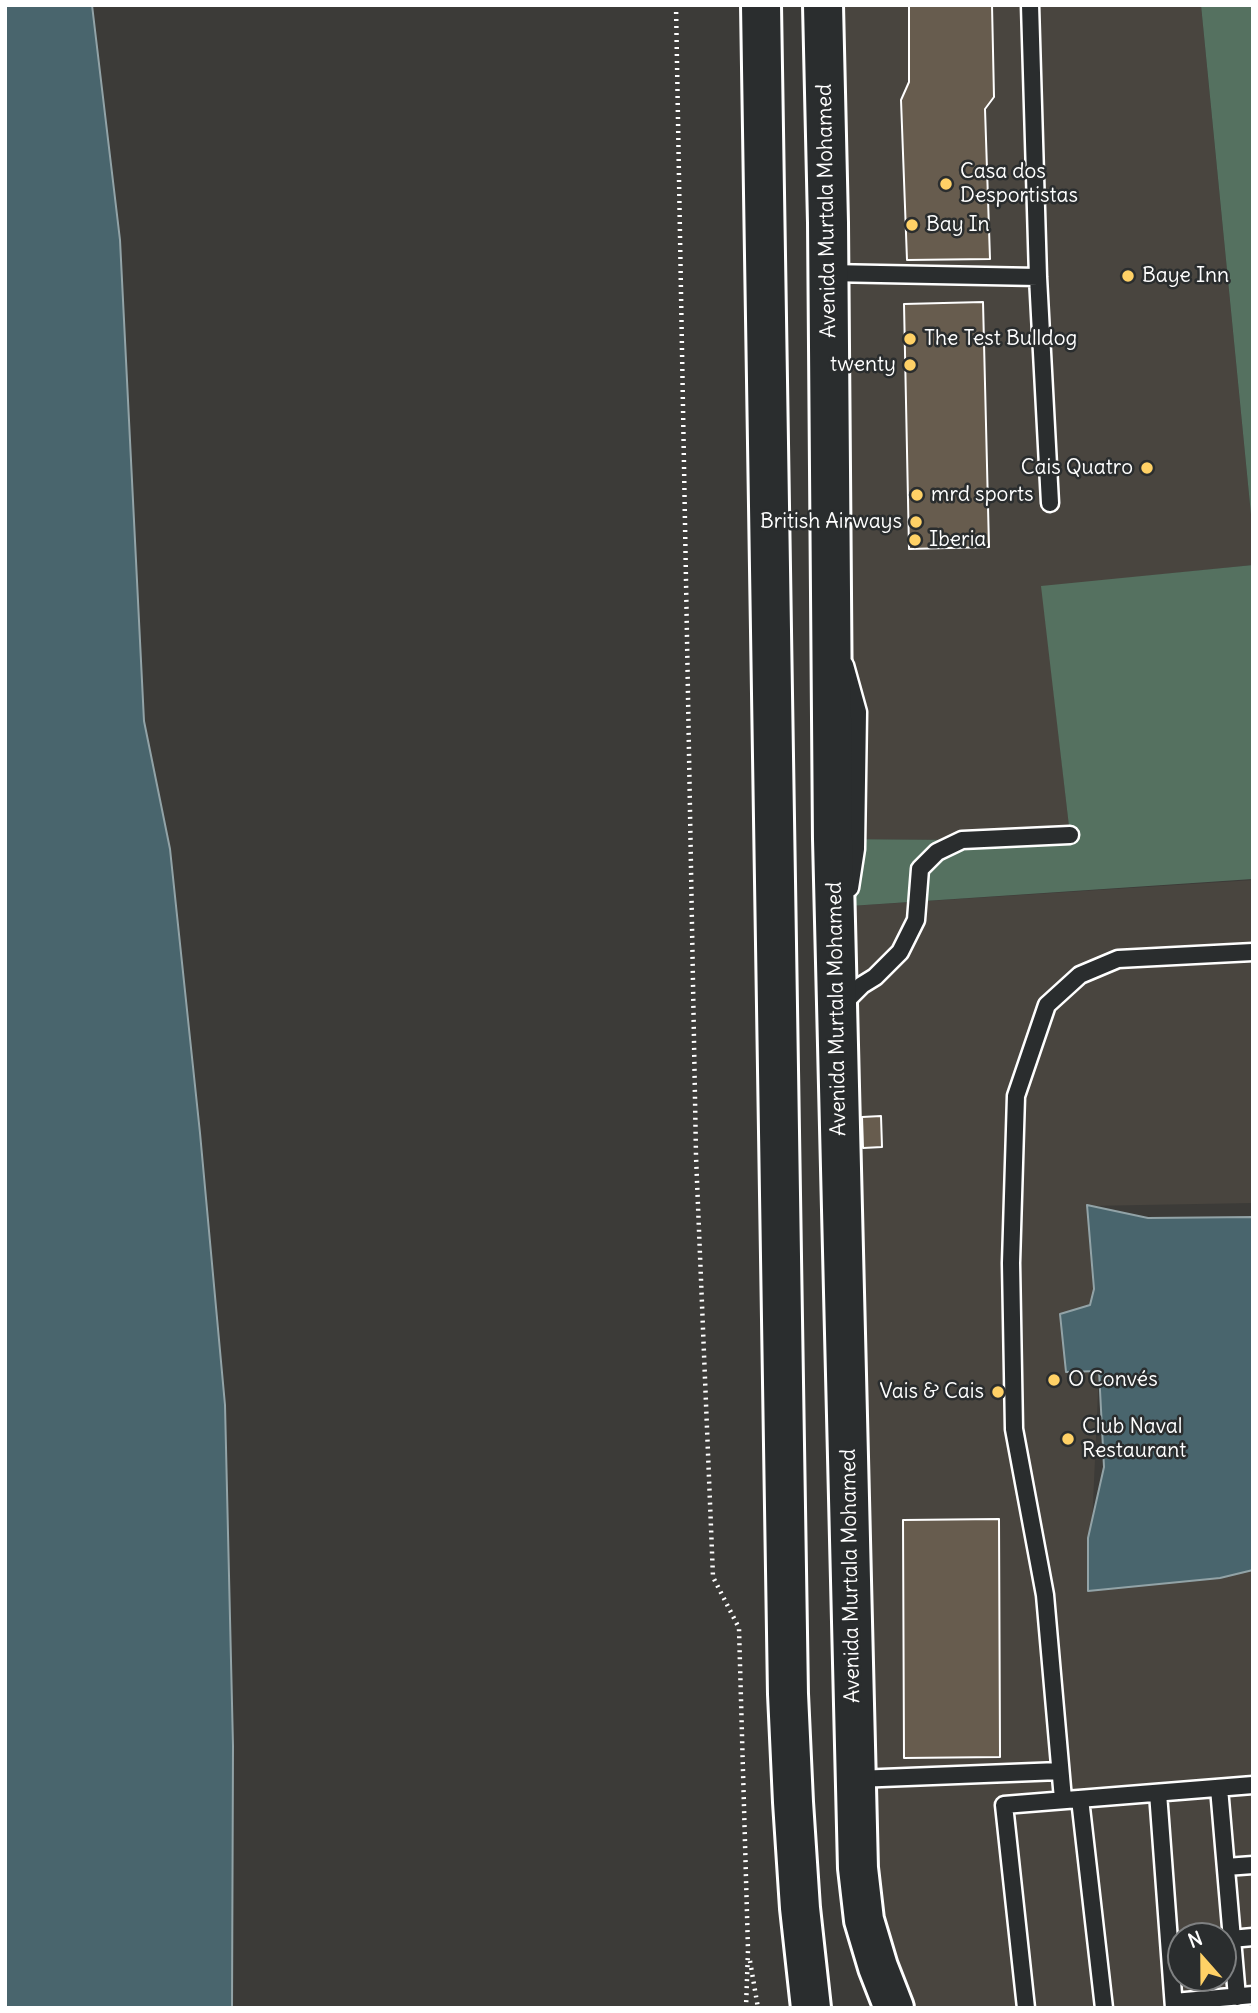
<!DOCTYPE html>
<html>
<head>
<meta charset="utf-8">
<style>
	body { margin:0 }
	#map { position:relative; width:1258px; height:2013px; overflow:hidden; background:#3c3b38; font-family:Delius,sans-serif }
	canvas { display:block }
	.frame { position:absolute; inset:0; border:7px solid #fff; pointer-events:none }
	.north { position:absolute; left:1167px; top:1922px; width:70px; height:70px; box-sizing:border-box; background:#2a2d2e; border:2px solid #7f8182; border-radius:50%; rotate:339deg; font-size:19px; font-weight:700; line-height:28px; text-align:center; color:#fff }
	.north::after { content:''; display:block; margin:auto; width:24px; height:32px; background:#ffd166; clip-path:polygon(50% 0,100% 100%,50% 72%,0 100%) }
</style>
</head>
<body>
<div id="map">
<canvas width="1258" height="2013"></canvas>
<div class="frame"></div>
<div class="north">N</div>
</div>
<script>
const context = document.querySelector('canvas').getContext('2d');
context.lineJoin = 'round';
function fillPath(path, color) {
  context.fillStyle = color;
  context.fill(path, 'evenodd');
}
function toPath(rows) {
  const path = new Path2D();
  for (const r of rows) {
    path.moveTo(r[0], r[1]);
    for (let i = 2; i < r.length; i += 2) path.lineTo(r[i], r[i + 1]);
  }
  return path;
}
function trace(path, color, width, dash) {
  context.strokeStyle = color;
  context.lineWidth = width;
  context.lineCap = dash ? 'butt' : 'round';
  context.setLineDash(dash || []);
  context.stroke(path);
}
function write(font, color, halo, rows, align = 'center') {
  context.font = font + ' Delius,sans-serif';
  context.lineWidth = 5;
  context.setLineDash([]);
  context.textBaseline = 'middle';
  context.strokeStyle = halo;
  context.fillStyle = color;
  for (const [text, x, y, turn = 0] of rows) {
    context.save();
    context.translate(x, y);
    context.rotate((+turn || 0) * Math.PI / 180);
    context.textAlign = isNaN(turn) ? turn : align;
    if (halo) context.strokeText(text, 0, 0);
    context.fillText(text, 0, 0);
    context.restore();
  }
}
fillPath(toPath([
	[821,5,1201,5,1253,535,1253,565,1042,587,1070,835,962,840,833,839],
	[1253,880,1253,1203,1087,1206,1099,1371,1089,1591,1253,1561,1253,2008,896,2008,864,1920,835,907],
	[1181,1936,1223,1936,1223,1978,1181,1978]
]), '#49453f');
fillPath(toPath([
	[1201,5,1253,5,1253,535],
	[1253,565,1253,879,835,907,833,839,962,840,1070,835,1041,586]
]), '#557160');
const water = toPath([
	[5,5,92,5,120,240,144,721,170,849,200,1133,225,1405,233,1746,232,2008,5,2008,5,5],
	[1087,1205,1148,1218,1253,1217,1253,1570,1220,1578,1088,1591,1088,1538,1104,1467,1099,1371,1066,1372,1060,1314,1090,1305,1094,1289,1087,1205]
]);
fillPath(water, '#49656d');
trace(water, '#92a3a7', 2);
const building = toPath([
	[909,5,992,5,994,97,985,109,990,259,907,260,901,100,909,82,909,5],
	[983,302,989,547,909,549,904,304,983,302],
	[881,1116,882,1147,863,1148,862,1117,881,1116],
	[999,1519,1000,1757,904,1758,903,1520,999,1519]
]);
fillPath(building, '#675c4e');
trace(building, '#fff', 2);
const lane = toPath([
	[1030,5,1038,277,1050,503],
	[828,273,1038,277],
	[845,665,858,712,856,849,850,888],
	[842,1005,862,985,875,977,900,952,916,920,920,869,937,852,962,840,1070,835],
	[856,1779,1060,1771],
	[1219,1788,1237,1997],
	[1158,1793,1174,2008],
	[1063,1799,1045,1595,1014,1429,1011,1263,1016,1096,1047,1005,1080,975,1118,959,1253,952],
	[1080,1799,1104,2008],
	[1226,1867,1253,1865],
	[1231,1939,1253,1937],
	[1174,2002,1253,1995],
	[1026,2008,1004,1805,1253,1785]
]);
const secondary = toPath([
	[761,5,788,1694,793,1802,800,1908,811,2008],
	[823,5,828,223,833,839,858,1868,864,1920,878,1967,894,2008]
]);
trace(lane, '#fff', 21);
trace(secondary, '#fff', 44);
trace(toPath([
	[676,5,696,1156,713,1577,739,1628,748,1950,746,2008],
	[750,1961,758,2008]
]), '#fff', 4.5, [2, 5]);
trace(lane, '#2a2d2e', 16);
trace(secondary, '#2a2d2e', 38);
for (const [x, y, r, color] of [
	[946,184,7,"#ffd166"],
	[912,225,7,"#ffd166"],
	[1128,276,7,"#ffd166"],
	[910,339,7,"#ffd166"],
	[910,365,7,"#ffd166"],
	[1147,468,7,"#ffd166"],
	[917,495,7,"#ffd166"],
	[916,522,7,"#ffd166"],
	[915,540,7,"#ffd166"],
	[1054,1380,7,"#ffd166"],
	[998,1392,7,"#ffd166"],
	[1068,1439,7,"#ffd166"]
]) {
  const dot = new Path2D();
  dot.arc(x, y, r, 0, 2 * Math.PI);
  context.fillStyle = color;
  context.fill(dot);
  trace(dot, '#2a2d2e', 2.5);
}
write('21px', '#fff', '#2a2d2e', [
	["Casa dos",960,172],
	["Desportistas",960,196],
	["Bay In",926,225],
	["Baye Inn",1142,276],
	["The Test Bulldog",924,339],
	["twenty",896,365,"right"],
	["Cais Quatro",1133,468,"right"],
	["mrd sports",931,495],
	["British Airways",902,522,"right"],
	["Iberia",929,540],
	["O Convés",1068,1380],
	["Vais & Cais",984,1392,"right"],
	["Club Naval",1082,1427],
	["Restaurant",1082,1451]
], 'left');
write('21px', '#fff', '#2a2d2e', [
	["Avenida Murtala Mohamed",827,211,-91],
	["Avenida Murtala Mohamed",837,1009,-91],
	["Avenida Murtala Mohamed",851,1576,-91]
]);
</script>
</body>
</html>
